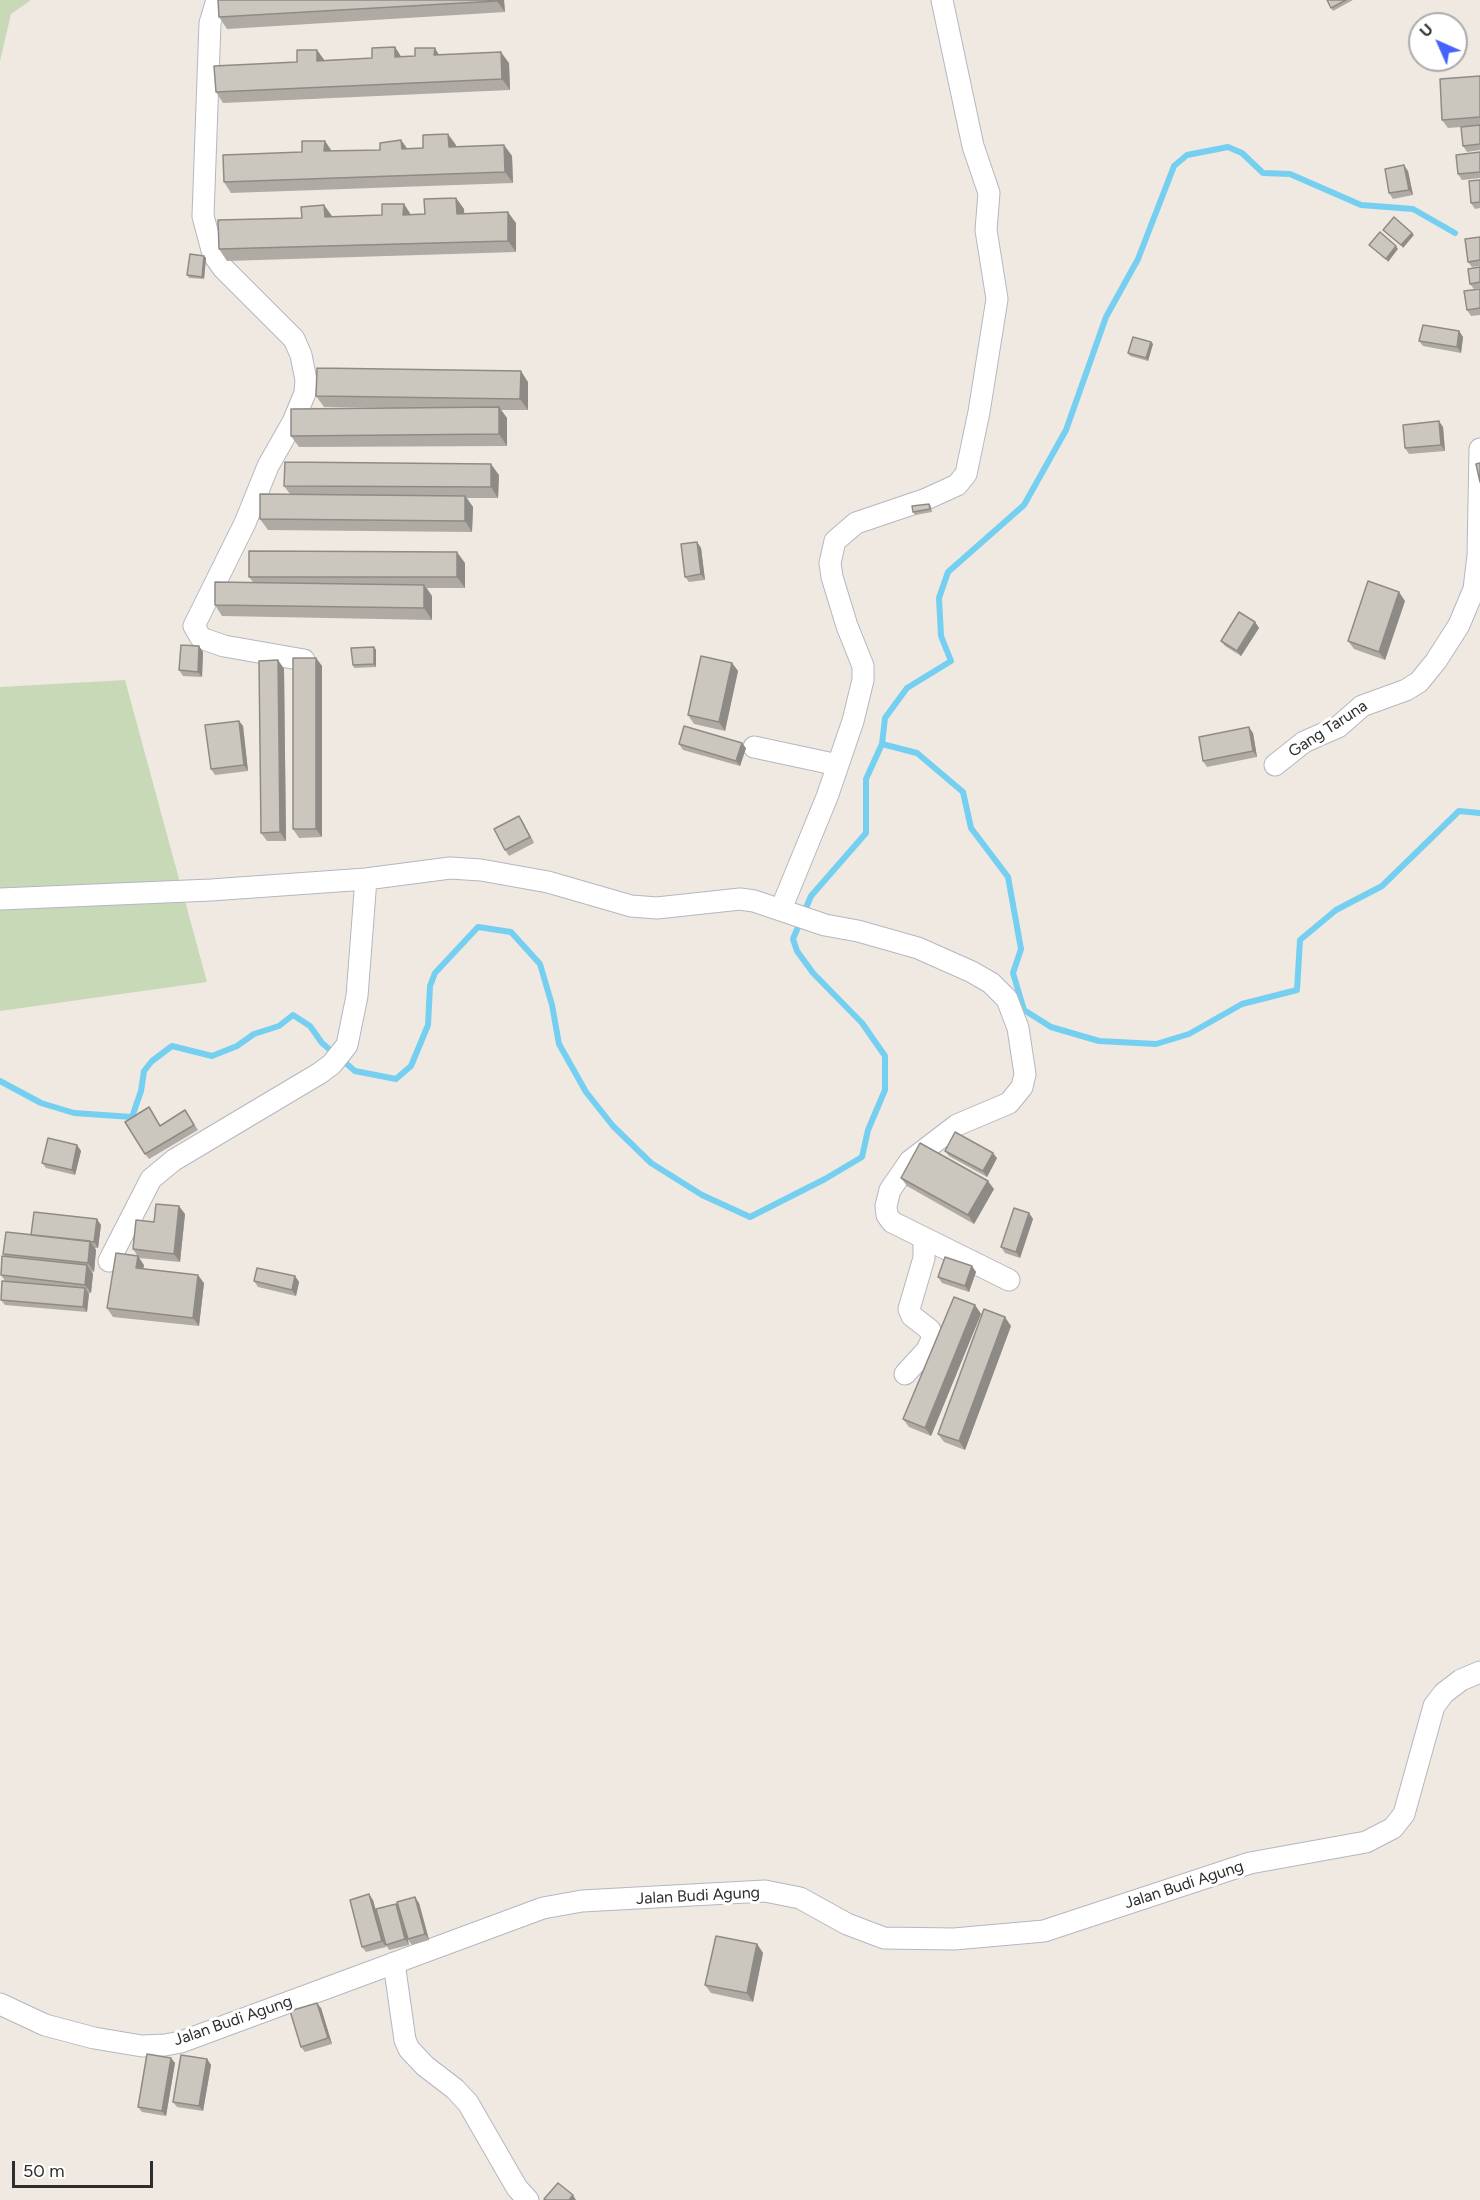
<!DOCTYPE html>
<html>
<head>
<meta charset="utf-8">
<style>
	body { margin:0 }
	#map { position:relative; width:1480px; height:2200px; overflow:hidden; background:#efe9e1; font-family:Figtree,sans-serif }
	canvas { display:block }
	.north { position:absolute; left:1408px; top:12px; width:60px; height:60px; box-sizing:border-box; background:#fff; border:2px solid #ababab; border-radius:50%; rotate:315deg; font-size:16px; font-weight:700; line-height:24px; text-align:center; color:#2e2e2e }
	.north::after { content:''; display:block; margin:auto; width:21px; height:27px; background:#4264fb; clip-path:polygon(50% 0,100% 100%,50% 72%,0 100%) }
	.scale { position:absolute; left:12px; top:2161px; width:141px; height:27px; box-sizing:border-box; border:3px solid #2e2e2e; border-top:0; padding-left:8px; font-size:18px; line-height:21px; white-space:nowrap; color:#2e2e2e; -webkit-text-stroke:4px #fff; paint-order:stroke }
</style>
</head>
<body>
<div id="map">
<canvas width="1480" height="2200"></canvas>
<div class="north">U</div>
<div class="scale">50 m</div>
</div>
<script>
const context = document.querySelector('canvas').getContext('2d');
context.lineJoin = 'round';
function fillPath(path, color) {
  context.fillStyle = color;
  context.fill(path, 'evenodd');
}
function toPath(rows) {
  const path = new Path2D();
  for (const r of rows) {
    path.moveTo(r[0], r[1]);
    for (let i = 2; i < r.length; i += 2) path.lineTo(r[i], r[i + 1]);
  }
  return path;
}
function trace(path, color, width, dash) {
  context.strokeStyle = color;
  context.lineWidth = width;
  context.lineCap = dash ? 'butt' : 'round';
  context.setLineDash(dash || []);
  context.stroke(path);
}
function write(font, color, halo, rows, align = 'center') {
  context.font = font + ' Figtree,sans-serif';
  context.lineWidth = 6;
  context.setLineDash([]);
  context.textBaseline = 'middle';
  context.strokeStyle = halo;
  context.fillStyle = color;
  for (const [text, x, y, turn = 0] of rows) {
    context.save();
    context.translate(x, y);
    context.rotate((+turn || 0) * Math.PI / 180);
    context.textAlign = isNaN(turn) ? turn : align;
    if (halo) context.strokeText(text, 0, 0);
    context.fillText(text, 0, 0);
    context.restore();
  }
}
fillPath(toPath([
	[0,0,31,0,11,14,0,61],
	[125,680,207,982,0,1011,0,687]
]), '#c8d9b8');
trace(toPath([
	[1455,233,1413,209,1361,205,1290,174,1263,173,1242,153,1228,147,1187,155,1174,166,1138,259,1106,317,1066,430,1024,505,948,572,939,598,941,636,951,661,907,688,885,718,882,744,917,753,963,792,971,828,1008,877,1021,949,1013,973,1024,1010,1051,1027,1099,1041,1156,1044,1189,1034,1242,1004,1297,990,1300,940,1336,910,1382,886,1459,811,1480,813],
	[0,1081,41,1103,74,1113,132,1117,141,1091,144,1071,152,1061,172,1046,212,1056,237,1046,254,1034,279,1026,293,1015,310,1026,322,1043,355,1071,396,1079,411,1066,428,1025,430,986,435,973,478,927,511,932,540,964,552,1005,559,1044,586,1092,613,1126,651,1163,702,1195,750,1217,825,1179,862,1157,868,1130,885,1090,885,1056,862,1023,813,973,797,951,793,939,811,896,866,833,866,779,882,744]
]), '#75cff0', 6);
const minor = toPath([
	[217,0,210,23,203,216,213,254,223,268,294,339,301,355,306,380,305,393,293,422,268,466,245,523,194,626,201,638,224,646,304,660],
	[754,747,838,765],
	[1275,765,1304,742,1338,727,1362,706,1406,690,1419,682,1436,661,1459,625,1474,589,1478,556,1480,449],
	[0,899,211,890,366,879,450,868,481,870,548,882,631,906,657,908,740,899,754,901,825,925,858,931,918,948,972,972,991,983,1007,999,1018,1028,1025,1074,1022,1087,1009,1103,957,1125,910,1161,890,1190,886,1206,887,1215,892,1222,1009,1280],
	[781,909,827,797,853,721,863,680,863,666,847,626,832,577,830,563,835,541,856,523,924,500,957,485,966,474,979,412,997,299,986,230,989,193,973,146,942,0],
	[109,1261,151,1179,174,1160,320,1073,332,1064,347,1045,357,996,366,879],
	[905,1374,927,1350,932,1339,930,1330,912,1316,909,1309,924,1258,924,1238],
	[394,1963,405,2040,409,2049,425,2066,455,2089,468,2103,517,2188,528,2200],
	[0,2004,45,2025,94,2038,142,2046,165,2045,181,2042,543,1908,582,1901,765,1891,800,1898,847,1924,884,1938,954,1939,1044,1931,1250,1863,1366,1842,1393,1828,1404,1814,1434,1706,1444,1693,1461,1680,1480,1672]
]);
trace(minor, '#b4b7c1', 23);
trace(minor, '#fff', 21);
fillPath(toPath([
	[504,0,505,12,227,29,219,17],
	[1327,0,1353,0,1333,11],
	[395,47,401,57,439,55,509,63,510,90,223,103,216,92,297,62,317,50,324,60,372,58],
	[1480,76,1480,150,1467,152,1463,146,1461,127,1448,128,1442,120],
	[401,140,407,149,456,145,456,147,504,145,512,156,513,183,231,193,224,182,302,152,325,141,332,151,380,150],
	[1480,152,1480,178,1462,180,1458,174],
	[1408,171,1413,195,1393,199,1389,193],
	[1480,180,1480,208,1475,209,1471,203],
	[456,198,464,209,464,213,516,223,516,252,227,261,219,249,302,218,324,205,332,217,382,215,404,204,411,215,425,214],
	[1480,237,1480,266,1472,267,1468,262],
	[204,256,206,258,204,279,189,278,187,275],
	[1480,267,1480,288,1474,289,1470,284],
	[1480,289,1480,315,1471,316,1467,310],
	[1459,331,1463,337,1461,353,1423,346,1419,341],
	[1151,342,1153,344,1148,361,1130,356,1128,353],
	[528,382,528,410,501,410,507,418,507,446,299,447,291,436,395,408,324,407,316,396],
	[1443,427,1445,451,1409,454,1405,448],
	[499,475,498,498,467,498,473,507,472,532,268,530,260,519,290,494,284,486],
	[929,504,931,506,932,512,915,515,913,512],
	[697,542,701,548,705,580,689,582,685,577],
	[465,563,465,588,427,588,432,596,432,620,222,616,215,605,253,582,249,577],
	[1405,601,1385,660,1354,649,1348,641],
	[1255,622,1259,628,1241,656,1225,646,1221,641],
	[199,646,203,652,202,677,183,676,179,670],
	[374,647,376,650,376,667,354,668,353,665],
	[316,658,322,666,322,837,299,838,293,829],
	[278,660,284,669,286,841,267,841,261,833],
	[732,663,738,671,725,731,694,724,688,715],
	[239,721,243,726,248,771,215,775,211,769],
	[1253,733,1257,757,1207,767,1203,761],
	[679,744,746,748,740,766,683,750],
	[519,816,523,822,534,843,509,856,505,850],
	[185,1110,198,1130,149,1159,145,1154],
	[77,1145,81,1151,75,1175,46,1168,42,1163],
	[945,1151,997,1158,987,1177,949,1156],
	[901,1178,994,1189,974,1224,907,1186],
	[1029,1213,1033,1219,1020,1258,1005,1253,1001,1247],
	[185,1214,180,1262,139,1258,133,1249,154,1222],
	[101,1225,98,1248,95,1248,96,1250,94,1272,92,1271,93,1274,91,1293,88,1293,89,1294,87,1312,5,1305,1,1300,5,1281,1,1275,5,1257,3,1254,31,1235],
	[144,1265,143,1268,204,1283,199,1326,113,1317,107,1308],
	[972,1266,976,1272,969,1292,942,1283,938,1277],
	[295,1276,299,1282,296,1296,258,1287,254,1281],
	[975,1305,981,1314,931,1436,909,1427,903,1419],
	[1011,1326,965,1450,944,1442,938,1434],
	[373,1900,386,1947,366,1952,362,1947],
	[419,1903,429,1940,412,1945,408,1940,409,1945,389,1950,386,1945],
	[757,1944,763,1953,753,2002,711,1993,705,1985],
	[321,2008,332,2044,305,2052,301,2047],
	[171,2058,175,2063,166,2116,142,2112,138,2107],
	[207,2059,211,2065,203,2111,177,2107,173,2102]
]), '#afaba4');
fillPath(toPath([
	[497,0,504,0,505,12,497,1],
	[395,47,402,58,395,57],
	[435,48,442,60,434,55],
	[317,50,325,61,317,61],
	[501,52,509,63,510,90,502,79],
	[448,134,456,145,456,158,449,147],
	[401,140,409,151,402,149],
	[325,141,332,152,324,151],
	[504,145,512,156,513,183,505,172],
	[1404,165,1408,171,1413,195,1409,190],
	[456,198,464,209,465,225,457,214],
	[404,204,411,215,403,215],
	[324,205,332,216,332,229,325,217],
	[508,212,516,223,516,252,508,241],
	[1412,233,1414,235,1403,248,1401,245],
	[1396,246,1398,249,1388,262,1386,259],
	[204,256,206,258,204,279,202,277],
	[1459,331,1463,337,1461,353,1457,347],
	[1151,342,1153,344,1148,361,1146,358],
	[521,371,528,382,528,410,520,399],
	[499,407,507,418,507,446,499,434],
	[1439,421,1443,427,1445,451,1441,445],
	[491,464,499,475,498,498,491,487],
	[465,496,473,507,472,532,465,521],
	[697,542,701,548,705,580,701,574],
	[457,552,465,563,465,588,457,577],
	[424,585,432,596,432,620,424,608],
	[1399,592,1405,601,1385,660,1379,652],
	[1255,622,1259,628,1241,656,1237,651],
	[199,646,203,652,202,677,198,672],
	[374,647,376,650,376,667,374,664],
	[316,658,322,666,322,837,316,829],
	[278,660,284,669,286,841,280,832],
	[732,663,738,671,725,731,719,722],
	[239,721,243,726,248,771,244,765],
	[1249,727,1253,733,1257,757,1253,751],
	[742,743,746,748,740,766,736,761],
	[519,816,523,822,534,843,530,837],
	[77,1145,81,1151,75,1175,72,1170],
	[993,1153,997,1158,987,1177,983,1171],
	[988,1181,994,1189,974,1224,968,1215],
	[179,1206,185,1214,180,1262,174,1254],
	[1029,1213,1033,1219,1020,1258,1016,1252],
	[97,1219,101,1225,98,1248,94,1242],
	[90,1241,96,1250,94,1272,88,1263],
	[138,1256,144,1265,142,1276,136,1268],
	[87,1265,93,1274,91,1293,85,1285],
	[972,1266,976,1272,969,1292,965,1286],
	[198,1275,204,1283,199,1326,193,1318],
	[295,1276,299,1282,296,1296,292,1290],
	[85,1288,89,1294,87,1312,83,1307],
	[975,1305,981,1314,931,1436,925,1428],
	[1005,1317,1011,1326,965,1450,959,1441],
	[369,1894,373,1900,386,1947,382,1941],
	[415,1897,419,1903,429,1940,425,1934],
	[396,1904,400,1909,409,1945,405,1939],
	[757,1944,763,1953,753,2002,747,1993],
	[317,2003,321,2008,332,2044,328,2038],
	[171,2058,175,2063,166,2116,162,2111],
	[207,2059,211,2065,203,2111,199,2106],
	[573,2195,576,2200,569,2200]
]), '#8e8b86');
const building = toPath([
	[218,0,497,0,497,1,219,17,218,0],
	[1327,0,1346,0,1331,8,1327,0],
	[395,47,395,57,415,56,415,48,435,48,434,55,501,52,502,79,216,92,214,66,297,62,297,50,317,50,317,61,372,58,372,48,395,47],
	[1480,76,1480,117,1442,120,1440,79,1480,76],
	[1480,125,1480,144,1463,146,1461,127,1480,125],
	[448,134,449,147,504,145,505,172,224,182,223,155,302,152,302,141,325,141,324,151,380,150,380,143,401,140,402,149,423,148,423,135,448,134],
	[1480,152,1480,172,1458,174,1456,155,1480,152],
	[1404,165,1409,190,1389,193,1385,169,1404,165],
	[1480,180,1480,202,1471,203,1469,181,1480,180],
	[456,198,457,214,508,212,508,241,219,249,218,220,302,218,301,207,324,205,325,217,382,215,382,204,404,204,403,215,425,214,424,199,456,198],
	[1394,217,1412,233,1401,245,1383,230,1394,217],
	[1380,232,1396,246,1386,259,1369,245,1380,232],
	[1480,237,1480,260,1468,262,1465,239,1480,237],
	[190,254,204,256,202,277,187,275,190,254],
	[1480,267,1480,282,1470,284,1468,269,1480,267],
	[1480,289,1480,308,1467,310,1464,291,1480,289],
	[1423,325,1459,331,1457,347,1419,341,1423,325],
	[1133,337,1151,342,1146,358,1128,353,1133,337],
	[317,368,521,371,520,399,316,396,317,368],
	[499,407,499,434,291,436,291,409,499,407],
	[1439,421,1441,445,1405,448,1403,425,1439,421],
	[285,462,491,464,491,487,284,486,285,462],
	[1480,463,1480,482,1476,464,1480,463],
	[260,494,465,496,465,521,260,519,260,494],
	[929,504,930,509,913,512,912,506,929,504],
	[697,542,701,574,685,577,681,544,697,542],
	[249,551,457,552,457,577,249,577,249,551],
	[1368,581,1399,592,1379,652,1348,641,1368,581],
	[215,582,424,585,424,608,215,605,215,582],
	[1239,612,1255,622,1237,651,1221,641,1239,612],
	[181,645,199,646,198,672,179,670,181,645],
	[374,647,374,664,353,665,351,648,374,647],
	[701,656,732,663,719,722,688,715,701,656],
	[293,658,316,658,316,829,293,829,293,658],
	[278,660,280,832,261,833,259,661,278,660],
	[239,721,244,765,211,769,205,725,239,721],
	[684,726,742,743,736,761,679,744,684,726],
	[1249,727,1253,751,1203,761,1199,737,1249,727],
	[519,816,530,837,505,850,494,829,519,816],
	[149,1107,160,1126,185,1110,194,1125,145,1154,125,1122,149,1107],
	[955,1132,993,1153,983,1171,945,1151,955,1132],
	[48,1138,77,1145,72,1170,42,1163,48,1138],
	[920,1143,988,1181,968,1215,901,1178,920,1143],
	[156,1204,179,1206,174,1254,133,1249,136,1220,154,1222,156,1204],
	[1014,1208,1029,1213,1016,1252,1001,1247,1014,1208],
	[34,1212,97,1219,94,1242,31,1235,34,1212],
	[6,1232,90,1241,88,1263,3,1254,6,1232],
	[116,1253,138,1256,136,1268,198,1275,193,1318,107,1308,116,1253],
	[2,1256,87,1265,85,1285,1,1275,2,1256],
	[945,1257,972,1266,965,1286,938,1277,945,1257],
	[257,1268,295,1276,292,1290,254,1281,257,1268],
	[2,1281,85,1288,83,1307,1,1300,2,1281],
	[954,1297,975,1305,925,1428,903,1419,954,1297],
	[984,1309,1005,1317,959,1441,938,1434,984,1309],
	[369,1894,382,1941,362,1947,350,1900,369,1894],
	[415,1897,425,1934,408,1939,397,1902,415,1897],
	[396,1904,405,1939,386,1945,376,1909,396,1904],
	[716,1936,757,1944,747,1993,705,1985,716,1936],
	[317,2003,328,2038,301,2047,290,2011,317,2003],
	[147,2054,171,2058,162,2111,138,2107,147,2054],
	[181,2055,207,2059,199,2106,173,2102,181,2055],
	[558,2183,573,2195,569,2200,546,2200,544,2199,558,2183]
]);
fillPath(building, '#cbc7bf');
trace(building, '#8e8b86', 1.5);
write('16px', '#2e2e2e', '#fff', [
	["Gang Taruna",1328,729,-33],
	["Jalan Budi Agung",1184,1885,-18],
	["Jalan Budi Agung",698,1896,-3],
	["Jalan Budi Agung",233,2021,-19]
]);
</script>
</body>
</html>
